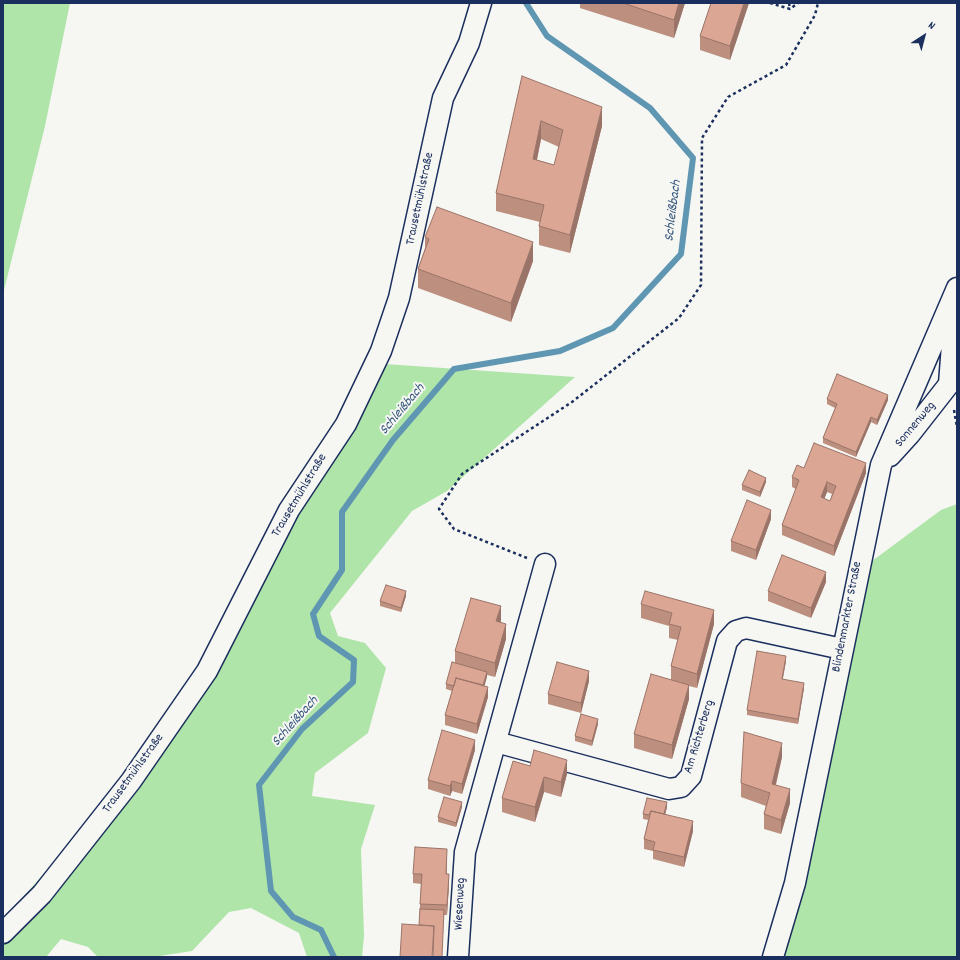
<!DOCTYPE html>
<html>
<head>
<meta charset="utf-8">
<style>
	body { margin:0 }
	#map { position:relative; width:960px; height:960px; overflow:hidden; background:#f6f6f2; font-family:Dekko,sans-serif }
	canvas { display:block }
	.frame { position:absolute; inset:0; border:4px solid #1b2f5e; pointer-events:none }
	.north { position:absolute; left:904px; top:16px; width:40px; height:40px; -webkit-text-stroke:3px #f6f6f2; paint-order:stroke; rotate:36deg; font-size:11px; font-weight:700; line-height:16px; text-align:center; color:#1b2f5e }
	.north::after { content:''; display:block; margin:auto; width:14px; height:18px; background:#1b2f5e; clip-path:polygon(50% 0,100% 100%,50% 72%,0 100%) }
</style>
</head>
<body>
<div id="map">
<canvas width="960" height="960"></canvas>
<div class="frame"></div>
<div class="north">N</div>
</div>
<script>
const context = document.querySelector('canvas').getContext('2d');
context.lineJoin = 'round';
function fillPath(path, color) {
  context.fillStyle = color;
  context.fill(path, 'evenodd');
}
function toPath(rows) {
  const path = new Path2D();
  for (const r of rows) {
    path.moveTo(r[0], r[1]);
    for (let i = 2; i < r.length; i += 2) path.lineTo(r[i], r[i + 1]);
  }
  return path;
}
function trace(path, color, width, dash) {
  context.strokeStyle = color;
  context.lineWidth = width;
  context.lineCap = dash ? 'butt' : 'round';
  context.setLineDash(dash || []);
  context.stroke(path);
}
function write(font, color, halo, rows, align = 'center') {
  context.font = font + ' Dekko,sans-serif';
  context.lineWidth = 4;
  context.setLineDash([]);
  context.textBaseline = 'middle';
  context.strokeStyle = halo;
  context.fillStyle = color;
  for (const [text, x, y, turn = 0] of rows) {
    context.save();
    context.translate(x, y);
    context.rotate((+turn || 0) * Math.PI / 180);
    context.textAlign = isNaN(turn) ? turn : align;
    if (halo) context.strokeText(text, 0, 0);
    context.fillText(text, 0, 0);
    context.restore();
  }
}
fillPath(toPath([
	[3,3,70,3,45,126,3,294],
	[370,363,575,377,447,491,412,511,330,613,338,636,365,643,386,668,368,733,315,773,312,796,375,805,361,849,364,936,362,957,307,957,299,933,251,908,229,912,192,951,153,957,98,957,88,947,61,939,46,957,3,957,3,920,91,820,205,667,276,521],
	[957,504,957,957,778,957,868,564,941,510]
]), '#afe5a8');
trace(toPath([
	[334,957,321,930,293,917,271,891,259,785,302,729,353,682,354,660,319,636,313,614,342,570,342,512,393,440,454,369,560,351,613,328,681,254,693,158,650,108,547,36,526,3]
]), '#5f97b3', 6);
const minor = toPath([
	[949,384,955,306],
	[890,456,910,434,957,374],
	[496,742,669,789,681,787,691,776,727,641,736,631,746,628,842,649],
	[3,933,42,894,131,781,207,671,289,510,346,424,381,351,399,298,443,98,469,43,481,3],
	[458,957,465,852,545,564],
	[773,957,795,883,881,465,957,288]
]);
trace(minor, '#1b2f5e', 23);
trace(toPath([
	[770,3,790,9,798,3],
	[789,3,790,9],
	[954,410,957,427],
	[527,558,454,529,439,509,462,474,572,402,679,318,701,285,702,138,728,97,786,65,815,15,818,3]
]), '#1b2f5e', 2.5, [3, 3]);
trace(minor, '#f6f6f2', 20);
fillPath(toPath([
	[580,3,685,3,674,38,580,8],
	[749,3,730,60,700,50,700,36],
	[522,76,602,126,570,253,539,245,539,226,540,222,496,211,496,193],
	[541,139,559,147,554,165,537,160],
	[425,237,533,261,511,322,418,288,418,269,425,248],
	[827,399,888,400,877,425,871,422,856,457,823,443,823,438,835,408,827,404],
	[804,468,866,473,834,556,782,535,782,525,796,489,792,487,792,477],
	[827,492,832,494,830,501,824,499],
	[766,482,760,497,742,490,742,485],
	[771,519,756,560,731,551,731,541],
	[826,582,811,618,768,601,768,591],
	[406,596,401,612,380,606,380,601],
	[641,604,714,624,697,688,689,686,689,699,672,759,634,748,634,734,671,680,671,666,678,640,669,638,669,626,641,618],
	[501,621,500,622,506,639,495,677,487,675,484,686,488,697,477,734,445,725,445,715,452,691,446,689,446,684,455,663,455,651],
	[786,661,782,679,804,688,798,724,747,715,747,710],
	[589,681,581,713,548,704,548,694],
	[598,724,592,746,575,741,575,736],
	[475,750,462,794,452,791,450,796,428,789,428,780],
	[782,757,776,785,790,803,781,834,764,829,764,814,766,806,741,797,741,783],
	[530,766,567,774,561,797,544,792,535,822,502,812,502,798],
	[462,807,456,827,438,822,438,817],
	[667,807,665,814,693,831,684,867,653,859,653,851,644,849,644,839,648,820,643,819,643,814],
	[447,858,447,874,449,884,447,915,444,915,419,925,421,884,413,883,413,874]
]), '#bd8f7f');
fillPath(toPath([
	[679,3,685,3,674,38,674,20],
	[744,3,749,3,730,60,730,46],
	[602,107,602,126,570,253,570,235],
	[541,121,541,139,533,178,533,159],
	[533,242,533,261,511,322,511,303],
	[888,395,888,400,877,425,877,420],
	[871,417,871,422,856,457,856,452],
	[866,463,866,473,834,556,834,546],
	[766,478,766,482,760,497,760,492],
	[827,482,827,492,821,507,821,497],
	[771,510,771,519,756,560,756,550],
	[826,572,826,582,811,618,811,608],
	[406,591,406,596,401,612,401,608],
	[501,606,501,621,496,636,496,621],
	[714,610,714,624,697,688,697,674],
	[506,624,506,639,495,677,495,663],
	[786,656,786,661,782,684,782,679],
	[589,671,589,681,581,713,581,703],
	[487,672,487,677,482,695,482,690],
	[804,683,804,688,798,724,798,719],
	[689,685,689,699,672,759,672,745],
	[488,687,488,697,477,734,477,724],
	[598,719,598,724,592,746,592,741],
	[475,740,475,750,462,794,462,784],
	[782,743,782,757,772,799,772,784],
	[567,760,567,774,561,797,561,782],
	[544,777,544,792,535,822,535,807],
	[452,781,452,791,450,796,450,786],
	[790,789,790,803,781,834,781,820],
	[462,802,462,807,456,827,456,823],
	[667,802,667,807,663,823,663,819],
	[693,821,693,831,684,867,684,857],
	[449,874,449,884,447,915,447,905]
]), '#9a7468');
const building = toPath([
	[623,3,679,3,674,20,623,3],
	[711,3,744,3,730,46,700,36,711,3],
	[522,76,602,107,570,235,539,226,544,205,496,193,522,76],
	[541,121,563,130,554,165,533,159,541,121],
	[437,207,533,242,511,303,418,269,429,239,425,237,437,207],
	[837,374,888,395,877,420,871,417,856,452,823,438,837,404,827,399,837,374],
	[814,443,866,463,834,546,782,525,799,480,792,477,797,465,804,468,814,443],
	[827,482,836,486,830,501,821,497,827,482],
	[749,470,766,478,760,492,742,485,749,470],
	[747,500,771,510,756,550,731,541,747,500],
	[782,555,826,572,811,608,768,591,782,555],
	[386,585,406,591,401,608,380,601,386,585],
	[645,591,714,610,697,674,671,666,681,627,669,624,672,613,641,604,645,591],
	[471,598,501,606,496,621,506,624,495,663,455,651,471,598],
	[757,651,786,656,782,679,804,683,798,719,747,710,757,651],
	[452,662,487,672,483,685,456,678,454,686,446,684,452,662],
	[557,662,589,671,581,703,548,694,557,662],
	[651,674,689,685,672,745,634,734,651,674],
	[456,678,488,687,477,724,445,715,456,678],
	[581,714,598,719,592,741,575,736,581,714],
	[442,730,475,740,462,784,452,781,450,786,428,780,442,730],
	[744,732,782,743,772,784,790,789,781,820,764,814,770,793,741,783,744,732],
	[534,750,567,760,561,782,544,777,535,807,502,798,513,761,530,766,534,750],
	[444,797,462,802,456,823,438,817,444,797],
	[647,798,667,802,664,814,651,811,649,815,643,814,647,798],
	[651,811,693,821,684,857,653,850,655,842,644,839,651,811],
	[415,847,447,849,446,874,449,874,447,905,420,904,422,874,413,874,415,847],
	[420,909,444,910,442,957,433,957,434,926,419,925,420,909],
	[402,924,434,926,432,957,400,957,402,924]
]);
fillPath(building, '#dca694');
trace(building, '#9a7468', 1);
write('13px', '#1b2f5e', '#f6f6f2', [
	["Trausetmühlstraße",421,199,-78],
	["Sonnenweg",916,425,-50],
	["Trausetmühlstraße",300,496,-59],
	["Blindenmarkter Straße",848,617,-79],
	["Am Richterberg",700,737,-73],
	["Trausetmühlstraße",134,774,-54],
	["Wiesenweg",461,904,-87]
]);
write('italic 14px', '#385a81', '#f6f6f2', [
	["Schleißbach",674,211,-83],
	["Schleißbach",403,410,-50],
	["Schleißbach",296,722,-48]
]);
</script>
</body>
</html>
